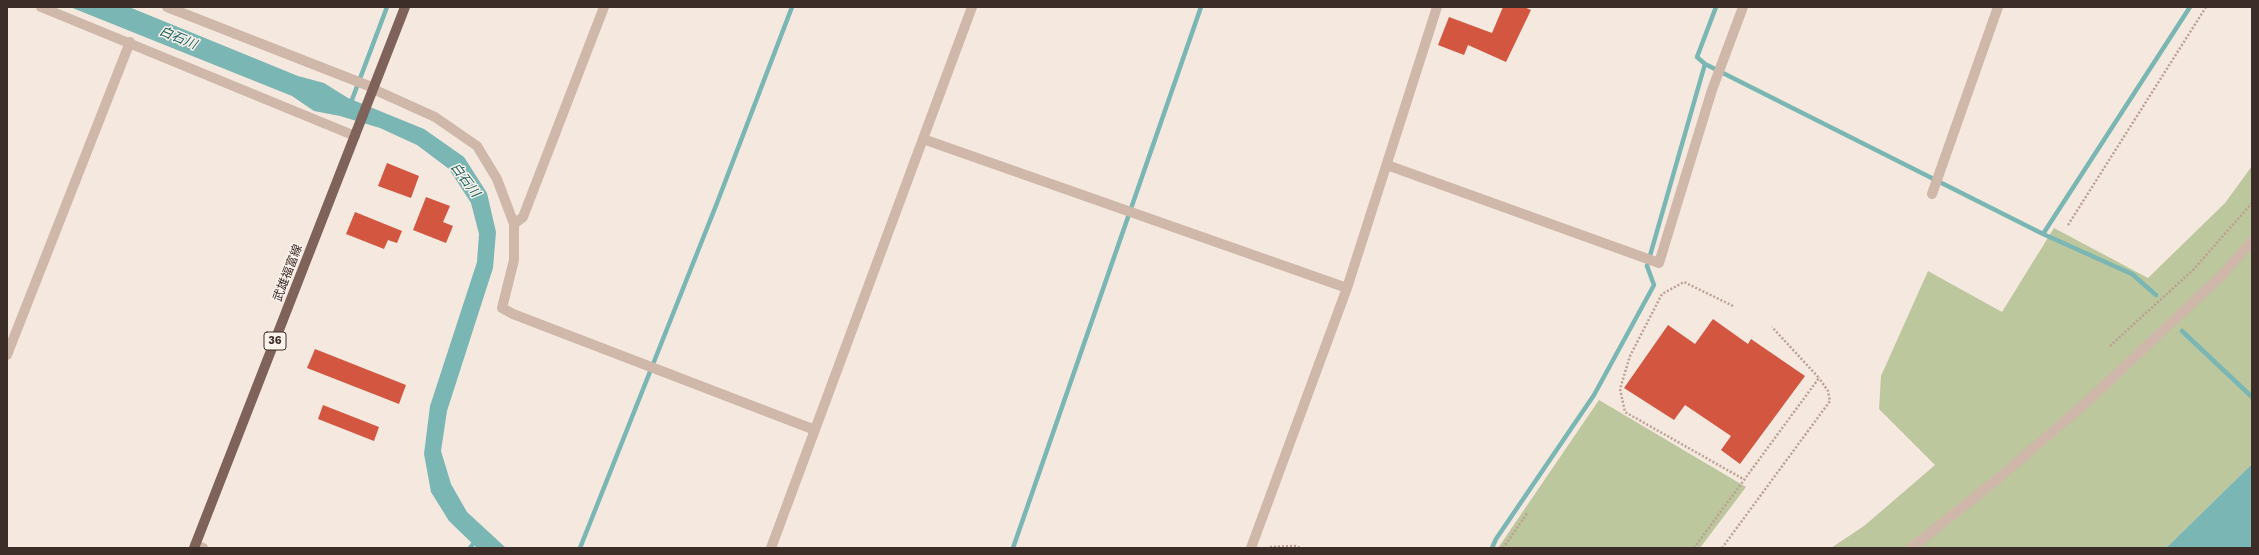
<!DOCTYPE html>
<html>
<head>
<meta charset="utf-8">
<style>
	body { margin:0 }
	#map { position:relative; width:2259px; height:555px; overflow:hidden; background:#f5e9df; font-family:"Work Sans",sans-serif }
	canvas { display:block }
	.frame { position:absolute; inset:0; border:8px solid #3c2d29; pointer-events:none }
</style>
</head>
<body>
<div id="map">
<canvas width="2259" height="555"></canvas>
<div class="frame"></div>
</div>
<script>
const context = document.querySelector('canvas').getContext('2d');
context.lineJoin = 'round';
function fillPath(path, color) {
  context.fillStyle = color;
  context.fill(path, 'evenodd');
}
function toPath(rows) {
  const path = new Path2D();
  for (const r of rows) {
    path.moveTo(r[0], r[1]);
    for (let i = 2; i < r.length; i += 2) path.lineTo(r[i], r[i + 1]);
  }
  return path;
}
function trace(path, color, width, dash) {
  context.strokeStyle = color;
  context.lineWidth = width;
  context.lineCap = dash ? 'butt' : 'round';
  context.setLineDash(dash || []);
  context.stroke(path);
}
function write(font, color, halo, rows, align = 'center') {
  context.font = font + ' "Work Sans","Noto Sans JP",sans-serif';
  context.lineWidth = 3;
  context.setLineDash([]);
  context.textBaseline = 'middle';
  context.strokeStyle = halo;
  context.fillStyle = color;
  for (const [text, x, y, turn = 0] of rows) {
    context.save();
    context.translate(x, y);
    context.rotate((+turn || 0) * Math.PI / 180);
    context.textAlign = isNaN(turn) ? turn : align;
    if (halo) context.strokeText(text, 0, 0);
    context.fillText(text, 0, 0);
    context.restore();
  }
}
fillPath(toPath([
	[2252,166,2252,464,2166,548,1831,548,1864,526,1935,465,1879,409,1881,376,1928,271,2002,312,2054,228,2148,278,2225,203],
	[1599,400,1746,487,1700,548,1498,548]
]), '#bdc79d');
fillPath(toPath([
	[70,7,129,7,298,76,324,83,348,98,424,129,464,157,487,193,496,232,493,268,447,411,441,451,451,484,467,512,506,548,477,548,449,521,431,492,424,454,430,406,477,262,479,234,471,203,449,169,417,145,380,128,340,116,314,111,292,96],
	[2252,464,2252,548,2166,548]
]), '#7ab6b3');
trace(toPath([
	[1716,7,1697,57,1705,64,2043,234,2132,274,2156,295],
	[350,105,387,7],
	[2043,234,2190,7],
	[2182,331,2252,397],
	[470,548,476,540],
	[580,548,717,203,792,7],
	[1013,548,1201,7],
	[1492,548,1496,539,1594,395,1654,285,1647,266,1705,64]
]), '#7ab6b3', 4.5);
fillPath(toPath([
	[1503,7,1524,7,1531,10,1506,62,1468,45,1464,55,1438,45,1449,17,1492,33],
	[387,163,419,176,411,198,378,186],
	[426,197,450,206,443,222,453,226,446,243,413,230],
	[355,212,402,231,397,243,388,240,384,249,346,234],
	[1713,319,1748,344,1751,339,1805,376,1740,464,1721,450,1731,436,1685,405,1674,420,1624,388,1668,325,1695,344],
	[315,349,406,385,399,404,307,368],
	[323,405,379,427,374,441,318,419]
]), '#d25640');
trace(toPath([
	[2068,225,2206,7],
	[1733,306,1684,282,1662,294,1630,356,1620,389,1625,412,1745,480],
	[2110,346,2193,270,2252,203],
	[1270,547,1295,546,1301,548],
	[1503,548,1528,512],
	[1694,548,1819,378,1772,327],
	[1722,548,1830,401,1828,391,1819,378]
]), '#bba093', 2.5, [2, 2]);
trace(toPath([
	[41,7,355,136],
	[167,7,374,88],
	[604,7,523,217,514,224,514,260,502,308,513,314,815,430],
	[373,89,435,117,477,146,497,179,514,224],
	[923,139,1347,288],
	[1387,165,1659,263,1712,90,1743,7],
	[1932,194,1998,7],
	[7,355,130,42],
	[195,545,203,548],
	[771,548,972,7],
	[1251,548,1347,288,1437,7],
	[1911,548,2000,477,2089,400,2222,275,2252,241]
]), '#cfb7a9', 10);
trace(toPath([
	[194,548,405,7]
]), '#7f6259', 10);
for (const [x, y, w] of [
	[275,341,22]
]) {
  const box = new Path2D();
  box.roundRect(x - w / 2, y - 9, w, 18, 3);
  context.fillStyle = '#fcf3ec';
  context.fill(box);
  trace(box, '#3c2d29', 1);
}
write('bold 11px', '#3c2d29', null, [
	["36",275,341]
]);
write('12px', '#3c2d29', '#fcf3ec', [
	["武雄福富線",288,273,-69]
]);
write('italic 13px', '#1a6260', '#fcf3ec', [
	["白石川",178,38,23],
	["白石川",465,180,53]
]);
</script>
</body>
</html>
